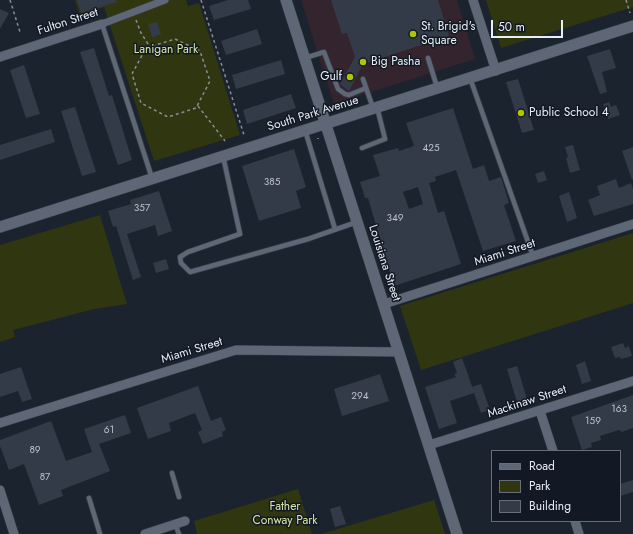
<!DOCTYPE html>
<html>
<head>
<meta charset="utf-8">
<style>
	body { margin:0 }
	#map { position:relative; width:633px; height:534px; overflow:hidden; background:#1b232e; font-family:Jost,sans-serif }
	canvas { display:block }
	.legend { position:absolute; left:491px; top:450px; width:130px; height:72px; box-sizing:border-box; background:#121924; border:1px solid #686e78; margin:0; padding:5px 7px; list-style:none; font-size:12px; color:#e9eef6 }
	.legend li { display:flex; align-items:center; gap:8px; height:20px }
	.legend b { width:20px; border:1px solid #686e78 }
	.scale { position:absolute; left:491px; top:20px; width:72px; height:18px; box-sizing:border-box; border:2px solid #e9eef6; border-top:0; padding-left:5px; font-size:12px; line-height:14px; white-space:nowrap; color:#e9eef6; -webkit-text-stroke:3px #121924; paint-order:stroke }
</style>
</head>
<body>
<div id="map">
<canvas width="633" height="534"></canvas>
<ul class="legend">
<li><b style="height:5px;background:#5e6775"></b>Road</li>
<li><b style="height:11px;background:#303710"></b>Park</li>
<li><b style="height:11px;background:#333b48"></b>Building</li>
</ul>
<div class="scale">50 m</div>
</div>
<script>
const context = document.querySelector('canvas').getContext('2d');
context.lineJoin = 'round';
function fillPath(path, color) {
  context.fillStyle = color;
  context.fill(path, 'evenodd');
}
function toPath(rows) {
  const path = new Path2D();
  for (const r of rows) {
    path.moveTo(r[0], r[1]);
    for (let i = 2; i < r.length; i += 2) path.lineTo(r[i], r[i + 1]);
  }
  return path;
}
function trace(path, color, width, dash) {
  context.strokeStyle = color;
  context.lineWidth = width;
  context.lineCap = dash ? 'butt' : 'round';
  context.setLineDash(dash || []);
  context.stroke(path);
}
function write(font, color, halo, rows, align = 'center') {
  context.font = font + ' Jost,sans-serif';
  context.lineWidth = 3;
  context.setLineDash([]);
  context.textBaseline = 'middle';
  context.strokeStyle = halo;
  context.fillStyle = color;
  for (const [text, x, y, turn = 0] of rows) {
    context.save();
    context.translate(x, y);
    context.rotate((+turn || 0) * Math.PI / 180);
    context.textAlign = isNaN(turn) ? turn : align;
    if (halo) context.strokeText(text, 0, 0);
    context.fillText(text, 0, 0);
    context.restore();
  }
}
fillPath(toPath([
	[301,0,457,0,475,59,334,104]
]), '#34242d');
fillPath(toPath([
	[75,0,186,0,188,6,199,3,240,135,154,161,104,7,80,15],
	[486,0,633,0,633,7,501,48],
	[100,215,127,304,94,309,13,330,15,337,0,342,0,245],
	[633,233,633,303,421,370,400,306],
	[298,489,312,534,197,534,194,521],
	[434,500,445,534,321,534]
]), '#303710');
fillPath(toPath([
	[77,0,116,0,117,2,81,13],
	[228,0,248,0,251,9,214,20,209,6],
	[331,0,438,0,449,36,363,64,349,91,340,84,355,57,347,33,342,34],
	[0,9,9,13,0,29],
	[157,22,161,34,152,37,148,24],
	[257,29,262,44,226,55,221,41],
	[94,48,109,96,112,95,132,160,118,165,80,52],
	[610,49,616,68,602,72,607,92,600,94,587,56],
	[281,60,285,74,236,89,232,75],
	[24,65,40,114,26,118,10,70],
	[518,79,534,130,522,133,506,82],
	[291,94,296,108,247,124,243,110],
	[609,102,611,107,616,105,620,115,608,119,603,104],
	[75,107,96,172,82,176,61,111],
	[453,108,473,169,484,165,489,181,501,177,509,203,504,205,516,241,483,251,456,170,435,177,436,181,429,183,438,213,444,211,461,264,394,286,368,198,365,198,360,182,380,176,373,155,398,148,399,151,414,146,406,123],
	[418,187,423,204,409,209,403,192],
	[51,129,55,142,0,160,0,145],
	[573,145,580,170,570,173,566,158,568,157,565,147],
	[633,147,633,179,632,180,622,151],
	[294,149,306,187,296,191,301,208,259,221,242,166],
	[544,171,547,180,538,183,535,174],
	[616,179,619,188,631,183,633,189,633,204,594,216,588,200,600,195,597,186],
	[159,191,172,231,158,236,155,225,127,234,141,277,133,280,116,226,113,227,108,211,131,204,130,200],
	[569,192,577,218,567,222,559,196],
	[166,259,169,269,156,273,153,263],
	[623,343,625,348,629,346,632,356,621,359,620,357,615,358,611,347],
	[462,358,473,389,472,387,481,384,490,410,481,413,474,393,450,401,457,423,439,429,425,387,456,377,454,374,457,373,453,362],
	[585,361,591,381,582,384,576,365],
	[517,366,527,399,517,402,507,369],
	[21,367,32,399,22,402,18,391,0,397,0,374],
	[380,374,389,401,342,416,334,389],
	[198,386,211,421,221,417,226,430,222,432,223,436,203,444,198,432,202,430,195,413,169,423,171,431,148,439,137,408],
	[633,395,633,428,622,432,619,430,600,436,601,440,591,443,592,447,582,450,571,417],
	[125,415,131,433,99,444,110,471,61,490,63,496,39,505,24,464,9,470,0,446,0,440,51,421,66,461,92,452,84,429],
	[633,480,633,492,620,496,620,484],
	[340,506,346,524,335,527,330,509]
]), '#333b48');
const service = toPath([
	[102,24,152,178],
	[305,58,324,52,338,89,345,94,349,95,366,88],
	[428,58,437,87],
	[470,78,533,256],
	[363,79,373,108],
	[305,130,335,229],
	[362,148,385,139,377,107],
	[223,156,240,234,188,252,180,257,181,263,190,272,308,239,357,222],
	[172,473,179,497],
	[89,498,100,534],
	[175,524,179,534]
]);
const pedestrian = toPath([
	[102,24,165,0]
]);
const minor = toPath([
	[473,0,496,71],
	[0,57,102,24],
	[384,304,633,224],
	[540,411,553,451],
	[0,423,236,350,399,352],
	[429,445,633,381],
	[0,490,14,534],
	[575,521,579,534],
	[145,534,185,521]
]);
const tertiary = toPath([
	[286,0,457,534],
	[0,227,633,26]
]);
trace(service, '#383e47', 6);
trace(pedestrian, '#383e47', 8);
trace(minor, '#383e47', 10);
trace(tertiary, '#383e47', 12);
trace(toPath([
	[10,0,20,32],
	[201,0,244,135],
	[626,0,630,13],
	[136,20,141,33,150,47],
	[175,39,200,51,210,81,196,108,168,117,141,103,132,74,146,48,175,39],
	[198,106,225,141],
	[318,139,318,138]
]), '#888e98', 1.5, [3, 3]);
trace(service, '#5e6775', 4.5);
trace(pedestrian, '#5e6775', 7);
trace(minor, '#5e6775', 9);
trace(tertiary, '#5e6775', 11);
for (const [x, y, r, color] of [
	[413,34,4,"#afc506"],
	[363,62,4,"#afc506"],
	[350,77,4,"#afc506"],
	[521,113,4,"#afc506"]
]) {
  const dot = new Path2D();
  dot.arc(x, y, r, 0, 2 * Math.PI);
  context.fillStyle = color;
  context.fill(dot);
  trace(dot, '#121924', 1.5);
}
write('10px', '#bcc1ca', null, [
	["425",431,149],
	["385",272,183],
	["357",142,209],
	["349",395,219],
	["294",360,397],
	["163",619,410],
	["159",593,422],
	["61",109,431],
	["89",35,451],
	["87",45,478]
]);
write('12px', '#e9eef6', '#121924', [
	["Fulton Street",68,22,-18],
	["South Park Avenue",313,114,-17],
	["Miami Street",505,253,-18],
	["Louisiana Street",384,263,72],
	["Miami Street",192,351,-17],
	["Mackinaw Street",527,402,-18]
]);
write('12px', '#e9eef6', '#121924', [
	["St. Brigid's",421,27],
	["Square",421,41],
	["Big Pasha",371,62],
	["Gulf",342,77,"right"],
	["Public School 4",529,113]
], 'left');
write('12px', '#d8e8a4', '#121924', [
	["Lanigan Park",166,50],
	["Father",285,507],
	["Conway Park",285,521]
]);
</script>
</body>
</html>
